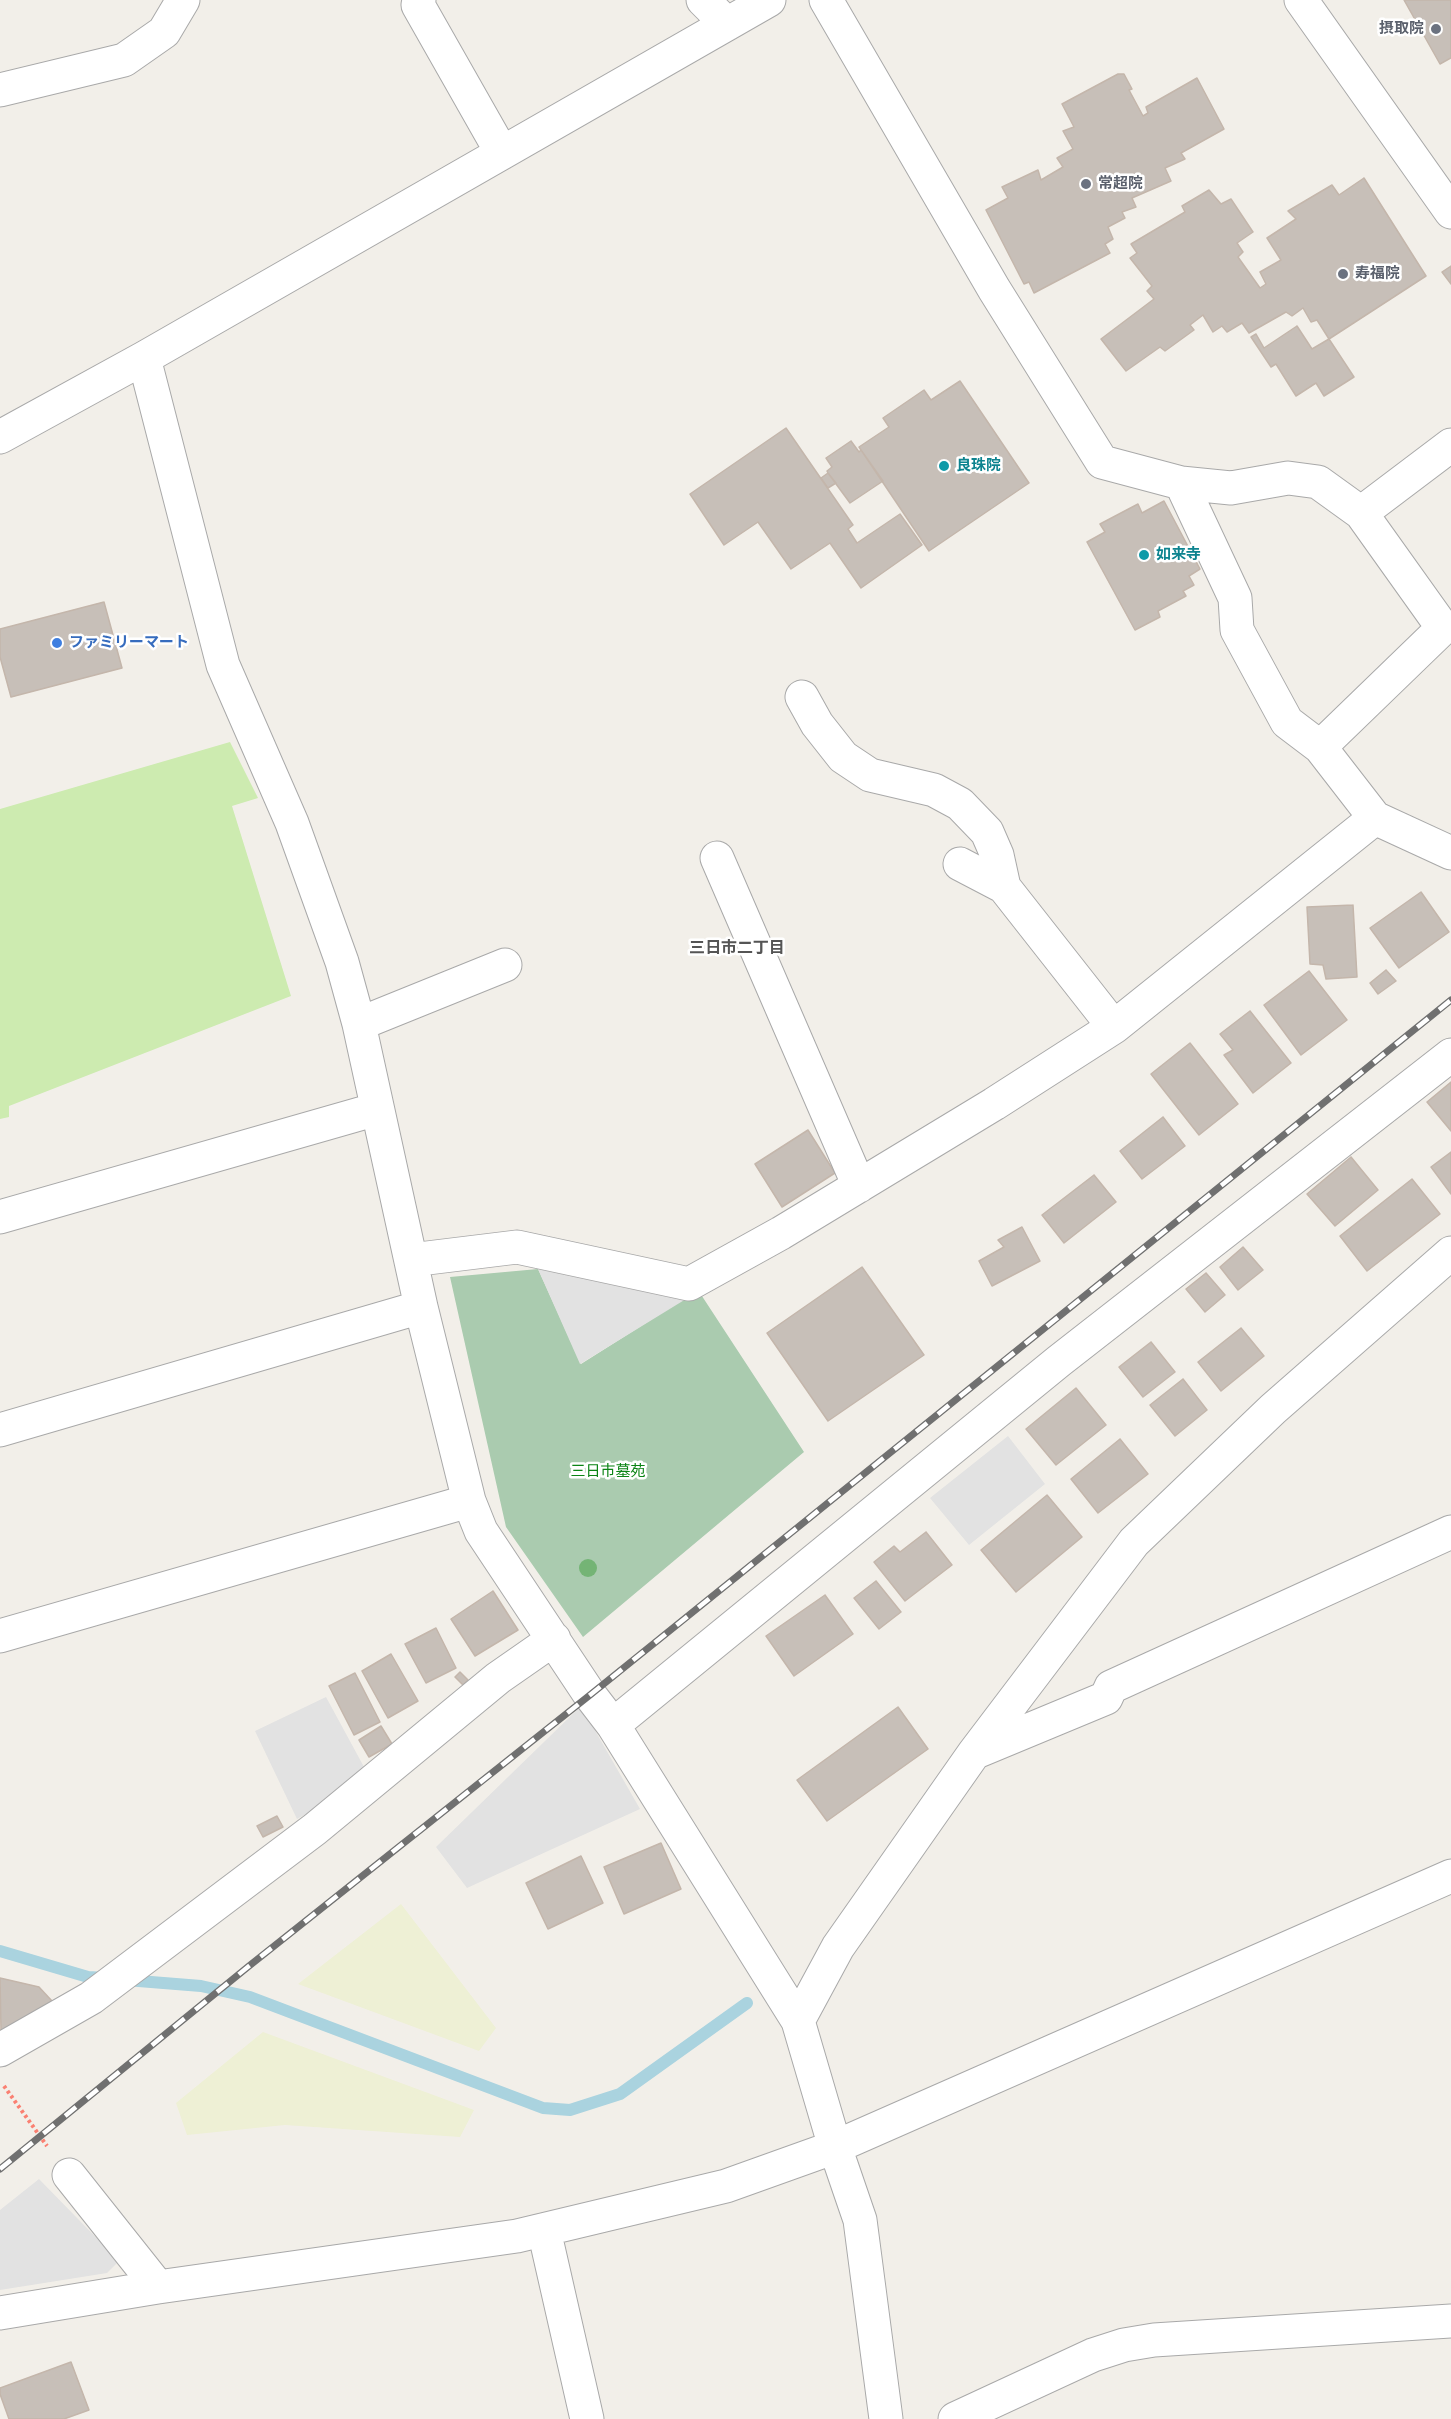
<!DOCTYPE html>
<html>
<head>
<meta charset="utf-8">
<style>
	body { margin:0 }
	canvas { display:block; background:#f2efe9 }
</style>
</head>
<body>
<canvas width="1451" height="2419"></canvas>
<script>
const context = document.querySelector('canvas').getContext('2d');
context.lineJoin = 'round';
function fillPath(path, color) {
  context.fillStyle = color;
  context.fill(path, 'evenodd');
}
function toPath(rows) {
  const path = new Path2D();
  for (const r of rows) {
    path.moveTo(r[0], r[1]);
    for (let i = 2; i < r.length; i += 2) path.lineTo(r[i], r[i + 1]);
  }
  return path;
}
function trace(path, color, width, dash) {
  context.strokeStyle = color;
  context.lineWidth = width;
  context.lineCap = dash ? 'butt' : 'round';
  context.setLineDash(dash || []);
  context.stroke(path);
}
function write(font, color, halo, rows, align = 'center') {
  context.font = font + ' "Open Sans","Noto Sans JP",sans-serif';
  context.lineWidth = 5;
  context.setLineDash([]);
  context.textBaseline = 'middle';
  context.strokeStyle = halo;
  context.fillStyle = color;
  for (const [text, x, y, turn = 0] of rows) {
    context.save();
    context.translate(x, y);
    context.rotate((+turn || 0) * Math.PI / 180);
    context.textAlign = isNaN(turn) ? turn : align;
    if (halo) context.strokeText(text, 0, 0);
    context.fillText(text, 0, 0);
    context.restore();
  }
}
fillPath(toPath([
	[401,1904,496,2028,479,2051,298,1984],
	[263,2032,474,2110,460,2137,285,2125,187,2135,176,2103]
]), '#eef0d5');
fillPath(toPath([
	[230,742,258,798,232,806,291,996,9,1106,9,1117,0,1119,0,809]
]), '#cdebb0');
fillPath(toPath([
	[538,1269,581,1364,698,1290,804,1452,583,1637,506,1527,450,1277]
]), '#aacbaf');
fillPath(toPath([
	[538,1269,686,1299,580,1364],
	[1008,1436,1045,1484,969,1545,930,1498],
	[326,1697,370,1778,297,1819,255,1731],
	[581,1706,640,1809,467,1888,436,1847],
	[39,2179,119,2261,107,2273,0,2290,0,2210]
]), '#e2e2e2');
trace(toPath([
	[0,1951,88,1977,106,1978],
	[126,1980,201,1986,250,1997,543,2108,570,2110,620,2094,747,2003]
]), '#aad3df', 12);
const building = toPath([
	[1404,0,1451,0,1451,58,1440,64,1404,0],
	[1118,74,1124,74,1132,89,1129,90,1143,116,1148,113,1146,107,1197,78,1224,129,1181,153,1185,159,1165,168,1171,181,1132,198,1136,207,1122,212,1125,218,1108,227,1113,239,1105,244,1110,253,1034,293,1029,282,1024,284,986,210,1008,198,1002,187,1038,170,1041,180,1063,167,1057,158,1073,149,1063,131,1074,127,1062,104,1118,74],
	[1364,178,1426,276,1329,339,1317,320,1311,322,1303,308,1292,316,1286,312,1249,333,1242,323,1227,332,1222,326,1213,332,1203,315,1190,325,1194,330,1165,351,1160,347,1126,371,1101,339,1154,299,1147,291,1152,286,1130,258,1137,253,1131,244,1185,212,1182,206,1209,190,1221,204,1231,199,1253,232,1237,243,1243,252,1238,257,1260,288,1266,284,1260,272,1281,260,1267,238,1296,219,1288,211,1332,185,1339,195,1364,178],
	[1451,266,1451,284,1442,272,1451,266],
	[1297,326,1312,349,1329,339,1354,377,1324,396,1316,383,1296,396,1276,364,1271,367,1251,337,1256,334,1264,348,1297,326],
	[960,381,1029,483,929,551,859,447,889,427,883,418,924,390,931,400,960,381],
	[786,428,853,525,848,529,857,543,900,514,922,545,861,588,830,543,791,569,758,522,724,545,690,494,786,428],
	[851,441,859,452,861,450,883,481,850,503,828,473,827,471,832,467,826,458,851,441],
	[828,473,836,483,828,488,821,478,828,473],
	[1164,501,1200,569,1189,576,1194,585,1183,591,1186,596,1158,611,1160,617,1135,630,1087,542,1105,532,1100,524,1138,504,1142,513,1164,501],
	[104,602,122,668,11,697,0,657,0,629,104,602],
	[1421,892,1449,932,1399,968,1370,928,1421,892],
	[1353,905,1357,977,1326,979,1323,965,1310,964,1307,907,1353,905],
	[1386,970,1396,981,1378,994,1370,983,1386,970],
	[1309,971,1347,1020,1301,1055,1264,1005,1309,971],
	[1250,1011,1291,1063,1253,1093,1224,1055,1233,1050,1220,1034,1250,1011],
	[1190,1043,1238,1104,1199,1135,1151,1074,1190,1043],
	[1451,1082,1451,1131,1427,1102,1451,1082],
	[1163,1117,1185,1146,1142,1179,1120,1151,1163,1117],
	[808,1130,835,1173,782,1207,755,1164,808,1130],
	[1451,1152,1451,1194,1431,1167,1451,1152],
	[1351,1157,1378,1190,1335,1226,1307,1194,1351,1157],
	[1094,1175,1116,1202,1064,1243,1042,1215,1094,1175],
	[1412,1179,1440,1214,1367,1271,1340,1236,1412,1179],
	[1022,1227,1040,1261,992,1286,979,1261,1004,1247,998,1240,1022,1227],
	[1243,1247,1263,1270,1238,1290,1220,1267,1243,1247],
	[862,1267,924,1355,828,1421,767,1333,862,1267],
	[1206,1273,1225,1295,1205,1312,1186,1289,1206,1273],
	[1241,1328,1264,1356,1221,1391,1198,1362,1241,1328],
	[1151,1342,1175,1372,1143,1397,1119,1367,1151,1342],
	[1183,1379,1207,1410,1175,1436,1150,1405,1183,1379],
	[1076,1388,1106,1425,1056,1465,1026,1429,1076,1388],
	[1120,1439,1148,1474,1098,1513,1071,1479,1120,1439],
	[1047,1495,1082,1537,1016,1592,981,1550,1047,1495],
	[926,1532,952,1565,905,1601,874,1562,894,1546,900,1552,926,1532],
	[876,1581,901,1612,879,1629,854,1598,876,1581],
	[493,1591,518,1630,475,1656,451,1619,493,1591],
	[825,1595,853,1634,794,1676,766,1636,825,1595],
	[436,1628,456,1668,426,1683,405,1644,436,1628],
	[391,1654,418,1701,388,1718,362,1671,391,1654],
	[460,1672,468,1680,463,1685,455,1677,460,1672],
	[355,1673,380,1722,354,1735,329,1686,355,1673],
	[898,1707,928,1749,827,1821,797,1780,898,1707],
	[381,1726,392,1744,369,1757,359,1740,381,1726],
	[277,1816,283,1827,263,1837,257,1826,277,1816],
	[661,1843,681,1889,624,1914,604,1867,661,1843],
	[581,1856,603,1903,548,1929,526,1883,581,1856],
	[0,1978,39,1987,52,2001,1,2031,0,1978],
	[71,2362,89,2410,64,2419,9,2419,0,2394,0,2388,71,2362]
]);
fillPath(building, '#c7bfb8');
trace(building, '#c4b6ab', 1.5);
const minor = toPath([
	[419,0,418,5,502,153],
	[703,0,727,24],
	[826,0,994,289,1102,462,1181,483,1231,488,1288,478,1318,482,1361,513,1451,445],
	[1301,0,1451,212],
	[0,90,124,60,164,32,183,0],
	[144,358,223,665,292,823,342,962,359,1024,421,1307,469,1501,481,1531,590,1695,613,1725,798,2021,835,2147,860,2220,886,2419],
	[0,437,144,358,769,0],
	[1181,483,1235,598,1237,630,1287,722,1320,747],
	[1361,513,1443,628,1320,747,1375,818],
	[802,697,817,724,843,757,870,775,934,790,960,804,987,832,997,855,1004,887],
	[717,858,859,1186],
	[960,864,1004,887,1114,1027],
	[359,1024,505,965],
	[0,1217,377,1109],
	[411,1260,517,1247,689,1284,781,1233,994,1104,1114,1027,1375,818,1451,853],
	[0,1430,421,1307],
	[0,1636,469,1501],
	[613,1725,1059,1361,1451,1055],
	[976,1752,1106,1698,1111,1687,1451,1532],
	[798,2021,838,1947,974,1753,1134,1542,1273,1409,1451,1253],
	[0,2050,91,1998,315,1829,498,1678,554,1639],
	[69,2175,158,2287],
	[544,2230,587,2419],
	[0,2313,158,2287,517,2236,726,2186,835,2147,1451,1876],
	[955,2419,1093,2355,1124,2345,1154,2340,1451,2321]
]);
trace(minor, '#a9a9a9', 35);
trace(toPath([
	[4,2086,47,2146]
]), '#fa8072', 4, [3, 3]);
trace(minor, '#fff', 33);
const rail = toPath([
	[0,2169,249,1966,590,1695,1451,1000]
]);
trace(rail, '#707070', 7);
trace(rail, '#fff', 4.5, [14]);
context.fillStyle = '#74b475';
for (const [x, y] of [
	[588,1568]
]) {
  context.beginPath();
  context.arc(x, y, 9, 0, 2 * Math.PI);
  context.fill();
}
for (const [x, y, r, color] of [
	[1436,29,6,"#6b7280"],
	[1086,184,6,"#6b7280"],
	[1343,274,6,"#6b7280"],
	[944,466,6,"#0f9aa8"],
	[1144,555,6,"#0f9aa8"],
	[57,643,6,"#3f7fe0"]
]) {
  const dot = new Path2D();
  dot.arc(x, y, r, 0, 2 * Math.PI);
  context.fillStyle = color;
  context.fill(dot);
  trace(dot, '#fff', 2);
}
write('bold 15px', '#5b616d', '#fff', [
	["摂取院",1424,29,"right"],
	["常超院",1098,184],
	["寿福院",1355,274]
], 'left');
write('bold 15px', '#0d838f', '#fff', [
	["良珠院",956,466],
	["如来寺",1156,555]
], 'left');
write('bold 15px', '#366cbe', '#fff', [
	["ファミリーマート",69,643]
], 'left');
write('15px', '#0c8416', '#fff', [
	["三日市墓苑",608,1472]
]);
write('bold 16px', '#555', '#fff', [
	["三日市二丁目",737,948]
]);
</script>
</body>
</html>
